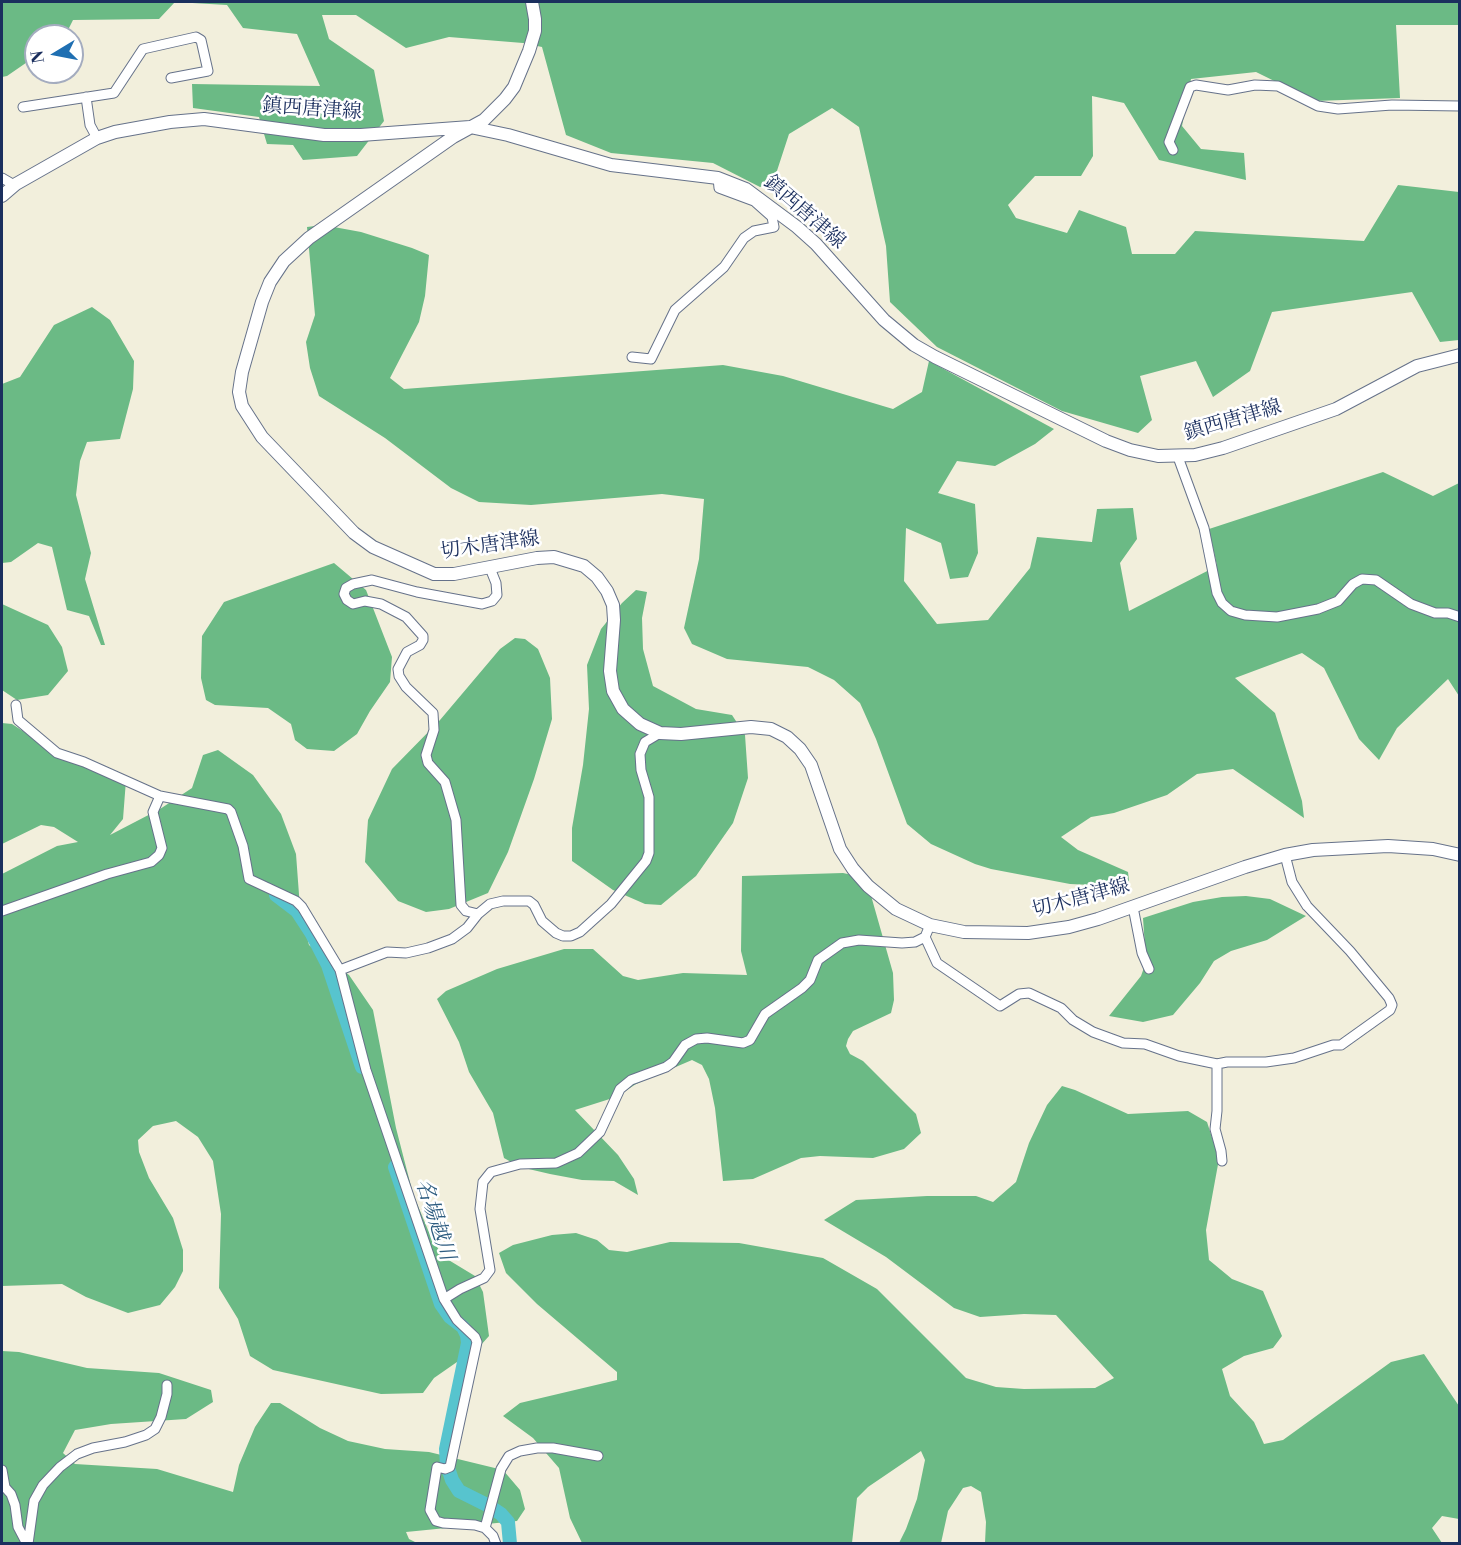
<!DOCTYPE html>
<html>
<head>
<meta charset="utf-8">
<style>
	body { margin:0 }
	#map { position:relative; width:1461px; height:1545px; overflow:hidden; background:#f2efdc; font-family:"Libre Bodoni",serif }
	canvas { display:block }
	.frame { position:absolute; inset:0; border:3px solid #1b2f5e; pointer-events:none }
	.north { position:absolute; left:24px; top:24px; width:60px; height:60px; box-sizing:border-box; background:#fff; border:2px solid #a4acbf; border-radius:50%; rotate:260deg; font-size:16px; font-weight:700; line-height:24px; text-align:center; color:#1b2f5e }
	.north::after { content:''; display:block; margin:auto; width:21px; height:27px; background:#1f6fb2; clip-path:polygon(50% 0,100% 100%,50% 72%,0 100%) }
</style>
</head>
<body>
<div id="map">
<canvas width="1461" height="1545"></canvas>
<div class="frame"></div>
<div class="north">N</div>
</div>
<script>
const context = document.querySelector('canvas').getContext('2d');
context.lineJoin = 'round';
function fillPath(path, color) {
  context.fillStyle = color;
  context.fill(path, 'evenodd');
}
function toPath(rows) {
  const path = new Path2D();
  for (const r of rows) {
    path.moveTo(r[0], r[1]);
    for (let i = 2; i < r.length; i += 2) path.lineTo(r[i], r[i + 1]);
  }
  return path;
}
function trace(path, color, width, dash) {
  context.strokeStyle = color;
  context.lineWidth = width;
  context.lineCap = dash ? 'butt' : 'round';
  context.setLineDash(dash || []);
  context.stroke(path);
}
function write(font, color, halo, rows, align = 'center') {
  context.font = font + ' "Libre Bodoni","Noto Serif JP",serif';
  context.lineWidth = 5;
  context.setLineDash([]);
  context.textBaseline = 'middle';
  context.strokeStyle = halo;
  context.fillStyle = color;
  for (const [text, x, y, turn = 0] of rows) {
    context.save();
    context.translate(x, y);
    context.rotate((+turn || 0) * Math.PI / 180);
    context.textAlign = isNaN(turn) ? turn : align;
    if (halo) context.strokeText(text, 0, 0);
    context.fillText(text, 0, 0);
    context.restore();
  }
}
fillPath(toPath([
	[2,2,1459,2,1459,25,1396,25,1400,98,1315,101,1256,72,1191,79,1182,126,1201,149,1244,153,1246,180,1159,160,1124,103,1092,96,1093,156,1081,176,1035,176,1008,205,1016,218,1067,233,1079,210,1126,227,1132,254,1175,254,1195,231,1364,241,1398,185,1459,192,1459,340,1440,342,1412,292,1272,312,1250,371,1213,397,1196,361,1140,376,1152,420,1138,433,1062,411,937,347,890,302,886,246,859,127,832,108,789,134,773,183,760,187,713,163,611,153,566,135,542,47,523,43,449,37,406,48,356,15,322,15,329,39,374,70,384,121,357,156,303,160,293,145,267,144,259,117,193,108,192,84,320,86,297,34,243,28,227,5,175,2,159,19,73,20,65,36,36,36,36,56,7,76,2,77],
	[323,225,361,232,412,248,429,255,425,296,419,322,390,378,404,389,723,365,783,376,893,409,922,392,929,361,1054,429,1035,444,995,466,957,461,938,493,975,504,978,553,968,577,950,579,941,543,906,528,904,581,937,624,988,620,1030,568,1037,537,1092,542,1097,509,1133,508,1137,539,1120,563,1129,611,1217,566,1209,529,1383,472,1433,496,1459,483,1459,696,1448,679,1397,728,1379,760,1359,739,1324,668,1302,653,1235,678,1275,713,1302,801,1304,818,1233,769,1197,774,1167,795,1114,813,1091,817,1061,837,1078,850,1128,872,1129,881,1113,886,1070,884,991,869,975,864,931,844,907,824,876,739,860,703,834,680,808,667,727,659,692,644,684,628,699,559,704,499,662,494,531,505,479,502,451,488,385,438,319,396,310,368,306,342,315,315,307,227],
	[92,307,110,320,134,361,133,389,120,439,87,442,80,461,76,495,91,553,85,579,105,645,101,645,89,616,67,610,52,547,38,543,11,562,2,563,2,384,20,377,54,325],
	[334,563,366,590,392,657,390,682,370,711,357,734,334,751,307,749,295,740,291,724,268,708,215,705,206,700,201,678,202,636,224,602],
	[636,590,647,592,642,618,643,649,653,686,696,709,732,715,745,735,748,778,733,823,696,876,661,905,645,904,613,890,572,861,572,828,583,765,589,709,587,665,601,629,622,603],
	[2,604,48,625,62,647,68,671,48,695,17,700,2,690],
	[515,638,525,639,538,649,550,678,552,719,534,779,508,852,488,893,449,909,426,912,398,901,365,862,368,820,392,769,440,720,500,649],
	[2,723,12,724,60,755,126,780,123,819,110,835,160,809,192,788,203,755,218,750,253,775,281,814,296,854,300,908,309,945,349,975,373,1010,396,1128,413,1194,428,1230,442,1256,475,1276,483,1292,489,1336,480,1346,434,1378,423,1393,381,1394,273,1370,250,1356,238,1319,219,1288,221,1214,213,1161,198,1137,176,1121,153,1126,138,1140,139,1152,149,1178,173,1218,183,1250,183,1271,175,1287,160,1305,128,1313,86,1297,62,1284,2,1286,2,874,57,846,78,842,54,827,41,825,2,844],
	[843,873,866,878,893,973,894,1000,891,1013,853,1031,848,1039,846,1046,850,1054,863,1061,916,1114,921,1133,904,1149,873,1158,820,1156,801,1158,753,1179,723,1181,715,1108,709,1079,702,1065,692,1060,636,1084,616,1097,575,1110,618,1155,634,1179,638,1195,614,1181,582,1180,550,1174,520,1167,504,1158,493,1113,469,1072,459,1042,437,999,446,991,497,969,564,949,593,949,623,976,638,980,683,973,747,975,741,951,742,876],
	[1246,896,1270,899,1306,916,1267,940,1231,951,1214,961,1200,983,1173,1015,1143,1022,1109,1016,1141,976,1146,962,1143,918,1193,902,1222,897],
	[1062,1086,1075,1090,1128,1114,1188,1111,1207,1122,1219,1159,1206,1230,1209,1260,1232,1279,1263,1291,1282,1336,1273,1348,1244,1356,1222,1369,1230,1396,1254,1422,1264,1444,1283,1440,1391,1362,1424,1354,1459,1406,1459,1519,1442,1516,1432,1528,1442,1543,985,1543,986,1522,981,1492,971,1486,963,1488,948,1511,941,1543,899,1543,906,1529,917,1499,925,1460,921,1451,868,1487,857,1498,852,1543,582,1543,570,1518,559,1468,533,1438,503,1416,520,1403,617,1380,617,1372,537,1304,506,1273,499,1253,513,1245,552,1235,576,1233,597,1240,609,1250,627,1252,670,1242,739,1243,823,1258,877,1289,966,1378,996,1387,1024,1389,1095,1388,1114,1378,1056,1315,1024,1314,980,1317,954,1308,886,1257,824,1220,856,1200,927,1196,976,1196,993,1202,1016,1182,1029,1143,1047,1105],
	[2,1351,19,1352,87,1368,159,1373,211,1390,213,1402,186,1419,111,1424,75,1430,63,1453,75,1464,157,1469,233,1492,239,1465,255,1427,271,1403,280,1403,320,1428,348,1441,385,1449,429,1452,503,1470,520,1490,525,1509,517,1521,406,1532,409,1539,417,1543,2,1543]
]), '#6bba85');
trace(toPath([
	[276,895,297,911,312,934,328,965,362,1067],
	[395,1167,441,1304,450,1317,463,1327,467,1335,468,1343,446,1449,447,1465,452,1480,459,1491,489,1506,501,1514,508,1522,510,1544]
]), '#57c4ce', 14);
const minor = toPath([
	[86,97,90,125,97,138],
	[23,107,114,93,143,49,196,37,201,40,208,71,171,78],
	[1173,150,1169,142,1190,87,1196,85,1228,90,1255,85,1278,86,1318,106,1338,109,1392,105,1460,106],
	[2,178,14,185],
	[632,357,651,359,675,310,724,267,744,238,754,231,774,227,772,217,754,201,719,188,718,178],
	[1178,457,1204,528,1217,593,1222,603,1231,611,1245,615,1277,617,1318,609,1338,601,1353,584,1362,579,1376,580,1411,604,1435,613,1448,613,1460,617],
	[16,705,18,720,57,753,84,762,160,796],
	[1133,907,1142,953,1149,969],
	[2,911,107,874,151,862,159,855,162,848,153,812,160,796,228,809,231,812,243,846,249,879,296,901,302,907,340,970,366,1070,444,1299,457,1320,475,1337,477,1342,450,1467,445,1469,437,1467,430,1510,436,1521,443,1523,475,1525,485,1528,493,1536,496,1544],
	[478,914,466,911,461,905,456,820,445,782,428,763,426,755,434,730,433,713,406,687,399,676,398,669,407,652,420,645,423,640,423,636,406,617,381,604,365,601,353,604,347,600,344,594,346,588,353,584,372,580,417,592,482,604,492,601,497,595,496,583,490,568],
	[925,937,937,963,1000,1006,1019,994,1029,993,1061,1008,1073,1020,1093,1032,1123,1043,1145,1044,1179,1056,1217,1064,1227,1062,1266,1062,1294,1058,1333,1045,1341,1045,1390,1010,1392,1005,1389,998,1350,951,1307,906,1292,882,1285,855],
	[340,970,387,952,406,953,428,948,452,939,467,928,478,914,490,904,503,901,529,901,534,905,542,921,556,933,563,936,571,936,580,932,611,904,646,861,649,853,649,797,641,770,640,754,645,742,660,733],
	[1217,1064,1217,1111,1215,1129,1221,1151,1222,1161],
	[444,1299,460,1289,484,1278,490,1270,480,1209,483,1182,491,1172,520,1164,556,1163,578,1153,600,1132,620,1089,631,1080,666,1067,673,1062,685,1045,696,1039,707,1038,743,1043,750,1040,765,1014,802,988,810,980,818,960,842,943,859,940,902,943,915,942,925,937,930,925],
	[2,1470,5,1487],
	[2,1484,11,1494,15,1505,18,1527,27,1544],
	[485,1528,501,1469,509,1456,520,1451,537,1448,553,1448,598,1456],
	[28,1544,34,1501,43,1485,60,1467,77,1454,93,1448,125,1442,146,1435,155,1429,161,1417,167,1394,167,1385]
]);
const major = toPath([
	[532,2,535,19,535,31,529,51,514,87,505,99,484,120,453,137,309,238,284,261,270,282,262,302,242,372,239,392,242,406,262,437,354,533,373,547,434,574,454,574,537,558,554,557,584,566,597,577,607,591,613,605,614,620,610,671,613,691,623,709,640,724,660,733,681,734,751,727,771,729,787,737,800,749,811,765,840,849,853,869,868,886,896,909,930,925,964,932,1028,933,1069,927,1098,919,1245,867,1285,855,1313,850,1388,846,1433,849,1460,855],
	[2,196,16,184,97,138,115,132,170,122,204,119,324,135,361,135,470,127,508,135,611,165,718,178,746,189,797,227,816,244,884,320,914,345,935,357,1106,441,1130,450,1158,456,1195,455,1223,448,1336,409,1417,366,1460,355]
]);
trace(minor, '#66728a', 11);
trace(major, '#66728a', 14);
trace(minor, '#fff', 9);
trace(major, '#fff', 12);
write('20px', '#1b2f5e', '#fff', [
	["鎮西唐津線",312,110,4],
	["鎮西唐津線",804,213,41],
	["鎮西唐津線",1233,421,-16],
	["切木唐津線",490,546,-8],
	["切木唐津線",1081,899,-15]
]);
write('italic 21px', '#2d5c80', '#fff', [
	["名場越川",434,1220,72]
]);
</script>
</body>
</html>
